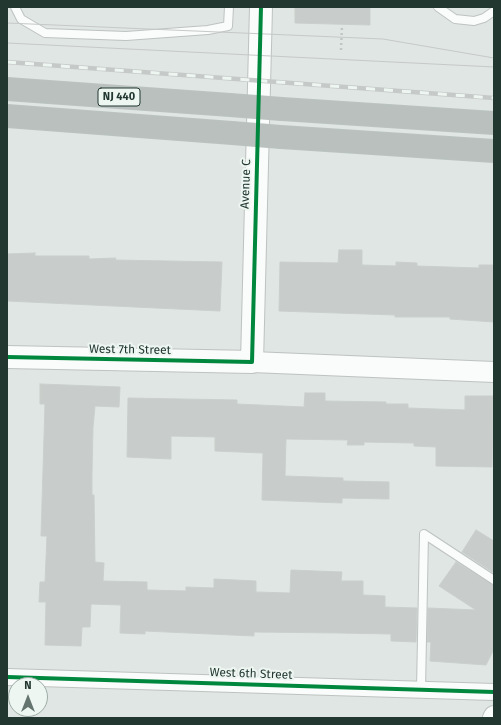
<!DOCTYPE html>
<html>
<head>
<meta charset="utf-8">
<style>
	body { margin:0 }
	#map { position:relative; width:501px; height:725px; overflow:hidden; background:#e0e6e3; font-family:"Fira Sans",sans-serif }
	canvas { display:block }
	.frame { position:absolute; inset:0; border:8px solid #213730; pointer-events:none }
	.north { position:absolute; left:8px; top:677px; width:40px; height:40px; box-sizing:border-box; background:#eef6f2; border:1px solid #9caaa4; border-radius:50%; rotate:0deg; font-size:11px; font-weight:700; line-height:16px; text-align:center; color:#213730 }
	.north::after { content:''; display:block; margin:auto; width:14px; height:18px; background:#64746f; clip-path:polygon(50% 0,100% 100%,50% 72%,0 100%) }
</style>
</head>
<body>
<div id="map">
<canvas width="501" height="725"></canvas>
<div class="frame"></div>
<div class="north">N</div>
</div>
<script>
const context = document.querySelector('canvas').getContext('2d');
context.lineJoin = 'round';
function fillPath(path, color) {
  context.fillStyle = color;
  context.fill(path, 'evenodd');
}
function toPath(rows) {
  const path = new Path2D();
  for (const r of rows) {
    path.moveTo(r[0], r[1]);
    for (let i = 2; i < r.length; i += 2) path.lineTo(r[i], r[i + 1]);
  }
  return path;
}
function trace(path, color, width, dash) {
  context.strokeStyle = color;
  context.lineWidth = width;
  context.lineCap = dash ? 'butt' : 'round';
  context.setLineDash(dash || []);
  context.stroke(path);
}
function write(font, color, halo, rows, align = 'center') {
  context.font = font + ' "Fira Sans",sans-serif';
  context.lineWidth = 4;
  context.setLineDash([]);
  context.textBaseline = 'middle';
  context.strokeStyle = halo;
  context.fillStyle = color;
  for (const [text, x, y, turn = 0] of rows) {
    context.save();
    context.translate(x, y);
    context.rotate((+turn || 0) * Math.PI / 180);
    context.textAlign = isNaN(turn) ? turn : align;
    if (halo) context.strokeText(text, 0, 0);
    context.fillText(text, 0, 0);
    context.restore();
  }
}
const building = toPath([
	[295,7,370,7,370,25,295,23,295,7],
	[339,250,362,250,362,265,396,266,396,262,417,263,417,266,479,268,479,265,494,265,494,322,450,319,450,317,395,317,395,315,279,311,280,262,338,263,339,250],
	[35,253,35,256,89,256,89,259,116,258,115,260,222,262,220,311,7,301,7,254,35,253],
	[40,384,120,387,119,407,95,406,93,427,92,473,92,495,94,495,95,562,104,563,103,581,147,582,147,590,186,591,186,587,214,588,214,579,256,581,256,592,290,593,291,570,342,572,341,581,363,581,363,595,385,596,385,607,417,608,416,642,391,641,391,634,339,633,254,632,254,636,145,631,145,634,120,633,121,605,91,604,90,627,82,627,81,646,45,645,46,602,39,602,40,582,45,582,47,536,41,536,45,404,40,404,40,384],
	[305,393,325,393,325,401,386,402,386,404,408,404,408,408,465,410,465,396,493,396,492,467,436,466,436,447,414,446,414,443,364,442,364,445,347,445,348,440,286,439,285,476,343,478,343,481,389,482,389,499,342,498,342,503,262,500,263,453,215,451,215,437,171,436,171,459,127,457,128,398,237,400,237,404,304,407,305,393],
	[476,530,494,541,494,573,462,552,476,530],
	[456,562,494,585,494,649,486,665,430,661,431,642,427,642,428,608,476,610,439,586,456,562]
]);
fillPath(building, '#c8cdcb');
trace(building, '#c9cfcc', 1);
const service = toPath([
	[15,7,21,19,45,33,126,36,208,30,228,26,229,7],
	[438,7,455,19,474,21,484,18,494,11],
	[421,689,424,534,494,580]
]);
const minor = toPath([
	[7,677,494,692]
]);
const tertiary = toPath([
	[252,362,494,372],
	[493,718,494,716]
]);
const secondary = toPath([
	[7,357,252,362,261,7]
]);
const motorway = toPath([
	[7,89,230,105],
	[282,109,494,123],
	[7,116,232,133],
	[281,137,494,151]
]);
trace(service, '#bdc3c0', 10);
trace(minor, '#bdc3c0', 18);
trace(tertiary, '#bdc3c0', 22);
trace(secondary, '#bdc3c0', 24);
trace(motorway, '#bbc3c0', 24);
trace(toPath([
	[341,50,342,25]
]), '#bfc7c5', 2.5, [2, 3]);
trace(service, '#fafbfb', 8);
trace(minor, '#fafbfb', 16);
trace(tertiary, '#fafbfb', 20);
trace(secondary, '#fafbfb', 22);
trace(motorway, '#b9c0be', 22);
trace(toPath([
	[7,23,383,39,494,58],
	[7,43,494,67]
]), '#c5c9c8', 1);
const rail = toPath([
	[7,62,494,98]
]);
trace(rail, '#c5c9c8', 4.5);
trace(rail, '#eef6f2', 3, [9]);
const motorwayBridge = toPath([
	[230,105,282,109],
	[232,133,281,137]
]);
trace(motorwayBridge, '#bbc3c0', 24, []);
trace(motorwayBridge, '#b9c0be', 22);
trace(toPath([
	[7,357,252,362,261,7],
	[7,677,494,692]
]), '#00873e', 4);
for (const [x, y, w] of [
	[119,97,42]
]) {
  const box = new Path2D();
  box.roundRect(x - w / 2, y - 9, w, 18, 3);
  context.fillStyle = '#eef6f2';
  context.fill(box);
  trace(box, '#213730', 1);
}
write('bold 11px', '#213730', null, [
	["NJ 440",119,97]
]);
write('12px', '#213730', '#eef6f2', [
	["Avenue C",246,184,-88],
	["West 7th Street",130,350,1],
	["West 6th Street",251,674,2]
]);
</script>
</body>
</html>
